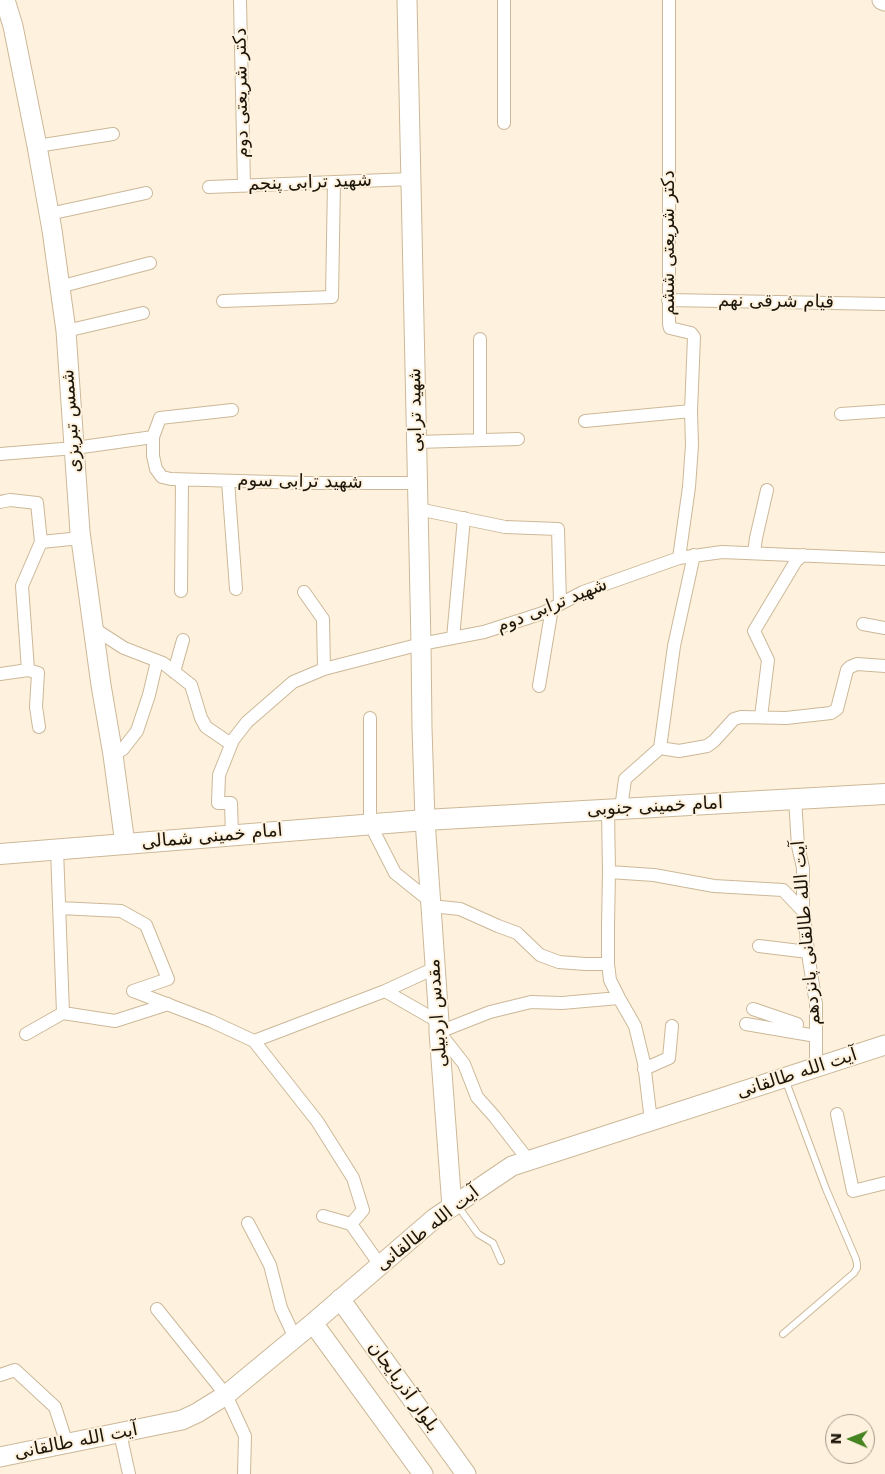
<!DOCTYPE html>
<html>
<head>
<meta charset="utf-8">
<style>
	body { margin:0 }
	#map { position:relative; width:885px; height:1474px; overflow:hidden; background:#fef2de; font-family:"DejaVu Sans",sans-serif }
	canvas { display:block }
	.north { position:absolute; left:825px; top:1414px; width:50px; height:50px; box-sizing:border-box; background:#fef2de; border:1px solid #a49a89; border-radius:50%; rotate:271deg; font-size:14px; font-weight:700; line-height:20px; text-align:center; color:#1c1509 }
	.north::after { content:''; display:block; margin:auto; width:18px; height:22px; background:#468321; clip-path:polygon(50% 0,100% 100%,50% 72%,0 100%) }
</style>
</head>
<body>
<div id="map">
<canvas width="885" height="1474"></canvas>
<div class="north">N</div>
</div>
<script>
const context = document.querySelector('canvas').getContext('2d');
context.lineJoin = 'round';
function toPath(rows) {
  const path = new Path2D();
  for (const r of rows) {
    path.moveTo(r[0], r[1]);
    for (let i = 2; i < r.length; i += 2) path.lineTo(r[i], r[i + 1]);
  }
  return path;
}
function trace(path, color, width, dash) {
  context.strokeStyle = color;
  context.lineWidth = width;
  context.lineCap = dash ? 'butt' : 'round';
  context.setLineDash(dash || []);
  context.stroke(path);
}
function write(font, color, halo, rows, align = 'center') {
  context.font = font + ' "DejaVu Sans",Vazirmatn,sans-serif';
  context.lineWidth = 4;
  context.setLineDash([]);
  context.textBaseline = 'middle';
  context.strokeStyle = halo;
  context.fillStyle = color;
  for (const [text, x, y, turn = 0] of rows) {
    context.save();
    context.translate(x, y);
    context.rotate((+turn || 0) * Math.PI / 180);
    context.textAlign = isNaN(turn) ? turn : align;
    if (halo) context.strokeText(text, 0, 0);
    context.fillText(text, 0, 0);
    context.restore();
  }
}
const lane = toPath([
	[457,1205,478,1234,493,1243,501,1261],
	[783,1334,854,1273,857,1268,857,1264,856,1259,826,1189,785,1079]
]);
const street = toPath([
	[240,0,244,186],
	[504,0,504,123],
	[669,0,669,324,670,328,691,333,694,337,691,411,692,445,689,487,679,558],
	[37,146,113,134],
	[209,187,411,179],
	[49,214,146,193],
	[59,287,150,263],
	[668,300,885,304],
	[223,301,332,297,334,182],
	[66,331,143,313],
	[841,414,885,411],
	[585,421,691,411],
	[153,437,160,418,232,410],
	[480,440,480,339],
	[417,442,518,439],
	[0,454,75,448,153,437,153,456,156,469,162,477,171,479,306,483,418,483],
	[228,481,236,589],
	[0,502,10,500,37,503,41,542],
	[418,509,505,527,558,529,560,603],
	[754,553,756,538,767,490],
	[181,591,182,480],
	[304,592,323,619,324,669],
	[863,624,885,628],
	[93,628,124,648,163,663,191,685,201,718,206,727,231,744],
	[453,638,464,518],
	[28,670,22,586,41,542,81,538],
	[174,672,183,640],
	[0,674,28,670,38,673,36,707,39,727],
	[539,686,552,608],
	[761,717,768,660,754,631,796,561,803,555],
	[370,718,370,824,395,873,430,901],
	[660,748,679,751,707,746,714,741,734,719,741,717,786,718,831,713,837,709,847,670,850,667,857,664,885,666],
	[113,755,123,749,137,731,149,695,157,661],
	[795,799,798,846,803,868,803,907,809,960,816,1004,816,1067],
	[621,809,625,779,660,748,674,646,694,555],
	[608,810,609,872,608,926,608,964,610,980,619,998,635,1026,644,1063,651,1121],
	[232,835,231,803,218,803,219,775,233,740,247,722,293,682,324,669,421,644,484,632,543,613,583,592,679,558,722,552,885,559],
	[57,849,63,1013],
	[609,872,654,875,714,886,783,890,803,911],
	[431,906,460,909,498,926,517,933,540,955,559,962,585,964,608,964],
	[59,908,121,911,146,925,168,979,133,991],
	[759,946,808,952],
	[133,991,211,1021,254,1041,385,991,435,968],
	[385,991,439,1022],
	[753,1009,797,1024,795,1032],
	[746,1024,816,1036],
	[26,1034,63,1013,115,1021,168,1004],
	[254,1041,317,1121,353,1178,363,1210,351,1224,380,1265],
	[644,1069,669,1058,672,1026],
	[837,1114,853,1191,885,1183],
	[529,1161,494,1116,477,1097,464,1064,439,1032,490,1012,531,1002,562,1003,619,998],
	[323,1216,351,1224],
	[248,1223,270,1265,281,1308,295,1338],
	[157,1309,226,1395,245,1436,244,1474],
	[0,1375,15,1370,55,1407,67,1444],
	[120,1433,129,1474]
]);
const secondary = toPath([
	[5,0,13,26,37,146,52,230,66,331,80,532,101,685,113,755,125,844],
	[407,0,421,644,422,728,425,820,439,1022,439,1032,452,1207],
	[882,0,885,1],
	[340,1299,466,1474],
	[313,1323,423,1474],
	[0,1457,182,1420,197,1413,226,1395,313,1323,435,1218,512,1166,885,1045]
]);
const primary = toPath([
	[0,854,425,820,885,794]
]);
trace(lane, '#ccb898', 8);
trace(street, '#ccb898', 14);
trace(secondary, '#ccb898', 21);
trace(primary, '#ccb898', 22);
trace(lane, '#fff', 6);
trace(street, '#fff', 12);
trace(secondary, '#fff', 19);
trace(primary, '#fff', 20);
write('18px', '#1c1509', '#fef2de', [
	["دکتر شریعتی دوم",242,93,-91],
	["شهید ترابی پنجم",310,183,-2],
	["دکتر شریعتی ششم",669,243,-90],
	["قیام شرقی نهم",776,302,1],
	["شهید ترابی",416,410,-91],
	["شمس تبریزی",72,421,-94],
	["شهید ترابی سوم",300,482,1],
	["شهید ترابی دوم",552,606,-22],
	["امام خمینی جنوبی",655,807,-3],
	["امام خمینی شمالی",212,837,-5],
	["آیت الله طالقانی پانزدهم",807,933,-95],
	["مقدس اردبیلی",438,1013,-94],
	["آیت الله طالقانی",797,1074,-18],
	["آیت الله طالقانی",428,1229,-38],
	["بلوار آذربایجان",403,1387,54],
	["آیت الله طالقانی",76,1442,-11]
]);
</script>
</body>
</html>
